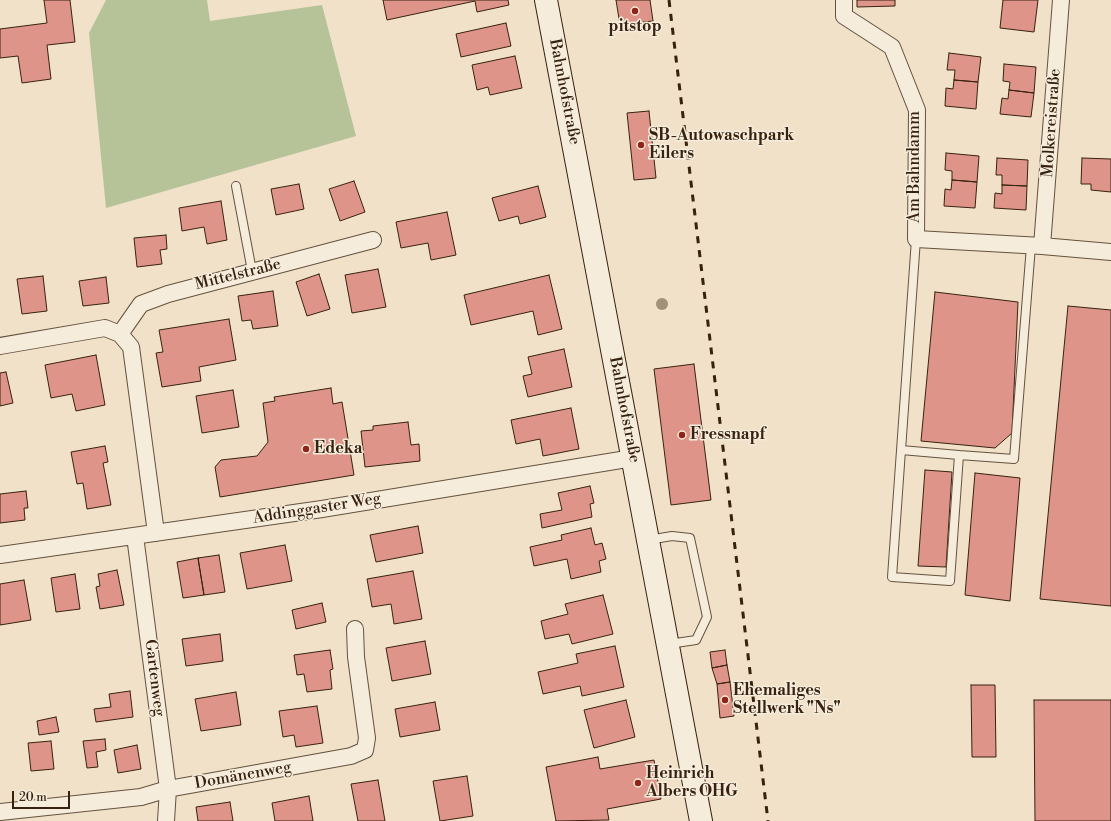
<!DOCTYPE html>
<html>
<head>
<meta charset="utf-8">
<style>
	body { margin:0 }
	#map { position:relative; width:1111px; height:821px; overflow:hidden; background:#f0e1c8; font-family:"Libre Bodoni",serif }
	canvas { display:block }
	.scale { position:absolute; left:12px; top:791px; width:58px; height:18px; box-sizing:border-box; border:2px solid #372210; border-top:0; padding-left:5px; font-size:12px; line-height:14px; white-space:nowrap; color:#372210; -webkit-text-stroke:3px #f5ecdb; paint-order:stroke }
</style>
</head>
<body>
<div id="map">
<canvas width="1111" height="821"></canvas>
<div class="scale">20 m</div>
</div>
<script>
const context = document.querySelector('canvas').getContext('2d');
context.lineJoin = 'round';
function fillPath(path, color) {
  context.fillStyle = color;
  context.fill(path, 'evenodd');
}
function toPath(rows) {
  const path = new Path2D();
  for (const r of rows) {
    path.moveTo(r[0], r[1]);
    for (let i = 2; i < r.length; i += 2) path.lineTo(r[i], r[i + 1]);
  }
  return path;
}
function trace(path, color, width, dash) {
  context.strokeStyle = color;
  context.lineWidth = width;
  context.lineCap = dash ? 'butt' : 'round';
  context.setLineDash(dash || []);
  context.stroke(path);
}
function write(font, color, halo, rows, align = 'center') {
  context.font = font + ' "Libre Bodoni",serif';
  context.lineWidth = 3;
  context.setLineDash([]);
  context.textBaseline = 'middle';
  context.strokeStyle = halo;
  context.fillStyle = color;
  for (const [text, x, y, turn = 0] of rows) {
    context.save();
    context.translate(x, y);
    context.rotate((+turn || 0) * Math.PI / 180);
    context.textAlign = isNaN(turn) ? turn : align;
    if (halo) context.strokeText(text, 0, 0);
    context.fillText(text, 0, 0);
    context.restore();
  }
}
fillPath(toPath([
	[106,0,207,0,210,21,322,5,356,136,106,208,89,33]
]), '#b6c399');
const building = toPath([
	[44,0,70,0,75,42,47,45,51,79,22,83,18,56,0,58,0,29,47,23,44,0],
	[383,0,508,0,509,5,477,12,475,1,387,20,383,0],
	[616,0,650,0,653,21,620,25,616,0],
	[857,0,895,0,895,6,857,7,857,0],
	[1003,0,1038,0,1034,32,1000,28,1003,0],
	[506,23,511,46,461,57,456,34,506,23],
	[949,53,981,57,978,82,954,80,955,70,947,70,949,53],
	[515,56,522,88,490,95,488,87,477,90,472,65,515,56],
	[1004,64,1036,67,1034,93,1009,90,1010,82,1003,81,1004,64],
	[954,80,978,82,976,109,945,106,946,88,953,89,954,80],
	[1009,90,1034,93,1031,117,1000,114,1002,98,1008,99,1009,90],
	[649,111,656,178,634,180,627,113,649,111],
	[946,153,979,156,977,182,952,180,952,171,945,170,946,153],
	[997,158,1028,160,1027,186,1002,185,1002,175,996,175,997,158],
	[1082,158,1111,159,1111,192,1091,190,1091,184,1081,184,1082,158],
	[952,180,977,182,975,208,944,206,945,189,951,190,952,180],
	[354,181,365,212,340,221,329,189,354,181],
	[299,184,304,209,276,215,271,189,299,184],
	[1002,185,1027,186,1026,210,994,208,995,193,1002,194,1002,185],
	[538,186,546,217,520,224,518,216,499,221,492,198,538,186],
	[221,201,227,240,207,244,204,227,182,231,179,208,221,201],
	[447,212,456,255,431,260,428,243,401,248,396,222,447,212],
	[166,235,167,249,160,250,162,264,137,267,134,238,166,235],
	[378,269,386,307,352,313,345,275,378,269],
	[319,274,330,309,307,316,296,282,319,274],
	[549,275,562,329,538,335,533,311,471,325,464,295,549,275],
	[43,276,47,311,22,314,17,279,43,276],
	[106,277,109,303,83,306,79,281,106,277],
	[273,291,278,326,253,329,251,320,242,321,238,296,273,291],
	[935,292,1018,302,1012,433,995,448,921,441,935,292],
	[1068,306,1111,310,1111,606,1040,599,1068,306],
	[229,319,236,360,199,367,201,381,162,387,156,353,163,352,159,330,229,319],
	[564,349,572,387,528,397,523,376,532,374,528,357,564,349],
	[96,355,105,405,76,411,72,394,51,398,45,365,96,355],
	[694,364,711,500,671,505,654,369,694,364],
	[6,372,13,403,0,406,0,373,6,372],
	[331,388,333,404,342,402,354,475,220,497,215,467,221,460,257,456,268,442,263,403,275,401,274,397,331,388],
	[233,390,239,427,202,433,196,396,233,390],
	[571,408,579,449,543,456,540,439,516,444,511,420,571,408],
	[408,422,411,445,419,444,420,461,365,467,361,431,373,430,373,426,408,422],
	[105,446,108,462,103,463,111,505,87,509,83,483,77,484,71,452,105,446],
	[925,470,952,472,946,567,918,566,925,470],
	[975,473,1020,478,1010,601,965,595,975,473],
	[590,486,594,503,590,504,592,517,542,528,540,514,562,510,558,493,590,486],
	[26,491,28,508,24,508,25,520,0,523,0,494,26,491],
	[418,526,423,553,376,562,370,535,418,526],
	[591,528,595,545,602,543,606,559,599,561,601,572,571,579,567,559,534,566,530,547,562,540,561,535,591,528],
	[285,545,292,581,247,589,240,553,285,545],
	[219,555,225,592,204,595,198,558,219,555],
	[198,558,204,595,183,598,177,562,198,558],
	[117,570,124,605,100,609,96,587,100,586,98,574,117,570],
	[413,571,422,619,394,624,391,604,372,607,367,579,413,571],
	[75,574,80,609,56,612,51,578,75,574],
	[24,580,31,620,0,625,0,584,24,580],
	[603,595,613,634,572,644,569,634,545,639,541,621,568,614,565,604,603,595],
	[322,603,326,622,296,629,292,610,322,603],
	[220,634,223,661,186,666,182,639,220,634],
	[425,641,431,674,392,681,386,648,425,641],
	[615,646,624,687,582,696,580,686,543,694,538,672,578,663,576,654,615,646],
	[330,650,333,669,330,670,332,689,307,692,304,674,297,675,294,655,330,650],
	[725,650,727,665,712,668,710,652,725,650],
	[727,665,730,682,717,684,712,668,727,665],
	[730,682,734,716,720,718,717,684,730,682],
	[971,685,995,685,996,757,972,757,971,685],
	[130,691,133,717,96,722,94,709,111,707,109,694,130,691],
	[236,692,241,725,201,731,195,699,236,692],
	[626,700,635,737,594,748,584,710,626,700],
	[1034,700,1111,700,1111,821,1035,821,1034,700],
	[435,702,440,730,400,737,395,709,435,702],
	[317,706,323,743,296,747,294,735,283,737,279,711,317,706],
	[56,717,59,732,39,735,37,721,56,717],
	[105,739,106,750,96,752,98,767,87,768,83,741,105,739],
	[51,741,54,769,31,771,28,743,51,741],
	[137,745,141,769,118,773,114,750,137,745],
	[598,757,600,769,654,760,661,799,607,809,609,820,556,821,546,767,598,757],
	[467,776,473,816,440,821,433,781,467,776],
	[378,780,385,821,358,821,351,784,378,780],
	[309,796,313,821,275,821,272,803,309,796],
	[230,802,233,821,198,821,196,807,230,802]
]);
fillPath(building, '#de9488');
trace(building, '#372210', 1);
const lane = toPath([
	[236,186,252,271],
	[916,239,892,577,950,581,959,455,1014,459,1031,246],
	[901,450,959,455],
	[648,540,672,536,690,538,707,617,696,640,669,644]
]);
const street = toPath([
	[844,0,844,16,892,47,917,110,916,239,1042,246,1111,252],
	[1042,246,1061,0],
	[120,334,131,347,156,533],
	[0,346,105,328,120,334,141,304,168,294,373,240],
	[135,536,168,789,166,821],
	[0,555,322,509,633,458],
	[0,812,141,797,168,789,351,756,365,750,367,738,356,657,355,629]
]);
const secondary = toPath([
	[546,0,701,821]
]);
trace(lane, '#65523e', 10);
trace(street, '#65523e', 18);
trace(secondary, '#372210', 24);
trace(lane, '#f5ecdb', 8);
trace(street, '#f5ecdb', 16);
trace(secondary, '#f5ecdb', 22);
trace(toPath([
	[669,0,768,821]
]), '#372210', 3, [7, 7]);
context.fillStyle = '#9f9279';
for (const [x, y] of [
	[662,304]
]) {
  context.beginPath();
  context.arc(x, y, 6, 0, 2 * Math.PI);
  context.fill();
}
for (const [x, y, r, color] of [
	[635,11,4,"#8f2418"],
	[641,145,4,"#8f2418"],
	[682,435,4,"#8f2418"],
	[306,449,4,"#8f2418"],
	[725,700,4,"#8f2418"],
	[638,783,4,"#8f2418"]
]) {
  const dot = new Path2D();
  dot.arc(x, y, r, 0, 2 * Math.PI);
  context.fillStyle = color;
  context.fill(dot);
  trace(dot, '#f5ecdb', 1.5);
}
write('bold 16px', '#372210', '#f5ecdb', [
	["pitstop",635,27,"center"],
	["SB-Autowaschpark",649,136],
	["Eilers",649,154],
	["Fressnapf",690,435],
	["Edeka",314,449],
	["Ehemaliges",733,691],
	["Stellwerk \"Ns\"",733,709],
	["Heinrich",646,774],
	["Albers OHG",646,792]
], 'left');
write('16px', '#372210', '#f5ecdb', [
	["Bahnhofstraße",564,92,79],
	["Molkereistraße",1052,123,-86],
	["Am Bahndamm",915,167,-90],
	["Mittelstraße",238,275,-14],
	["Bahnhofstraße",624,410,79],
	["Addinggaster Weg",317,509,-9],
	["Gartenweg",154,678,83],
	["Domänenweg",243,776,-10]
]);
</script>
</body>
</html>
